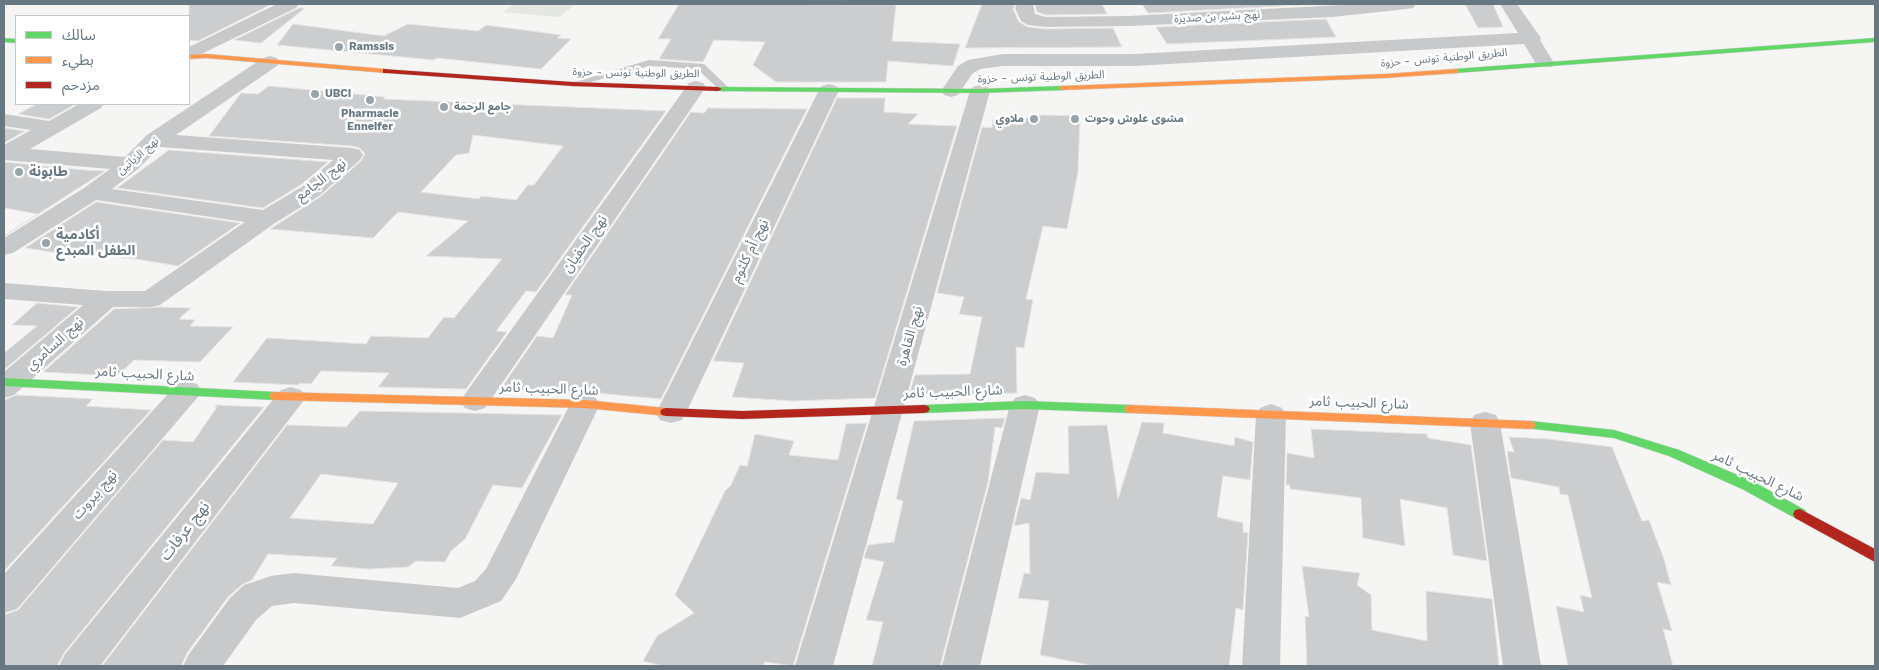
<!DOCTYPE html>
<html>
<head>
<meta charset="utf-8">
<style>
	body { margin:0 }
	#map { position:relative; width:1879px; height:670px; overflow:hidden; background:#f5f5f4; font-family:"Work Sans","Noto Sans Arabic",sans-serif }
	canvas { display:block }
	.frame { position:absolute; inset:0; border:5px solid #677882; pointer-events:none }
	.legend { position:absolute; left:15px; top:15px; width:175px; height:90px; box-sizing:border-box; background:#fff; border:1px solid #c2c9cd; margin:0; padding:6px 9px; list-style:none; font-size:15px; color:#677882 }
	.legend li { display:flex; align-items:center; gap:10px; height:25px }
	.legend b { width:25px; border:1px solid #c2c9cd }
</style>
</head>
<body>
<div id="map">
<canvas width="1879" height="670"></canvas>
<div class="frame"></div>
<ul class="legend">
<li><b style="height:6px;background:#63d668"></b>سالك</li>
<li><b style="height:6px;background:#ff974d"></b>بطيء</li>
<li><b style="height:6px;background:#b3261e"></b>مزدحم</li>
</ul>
</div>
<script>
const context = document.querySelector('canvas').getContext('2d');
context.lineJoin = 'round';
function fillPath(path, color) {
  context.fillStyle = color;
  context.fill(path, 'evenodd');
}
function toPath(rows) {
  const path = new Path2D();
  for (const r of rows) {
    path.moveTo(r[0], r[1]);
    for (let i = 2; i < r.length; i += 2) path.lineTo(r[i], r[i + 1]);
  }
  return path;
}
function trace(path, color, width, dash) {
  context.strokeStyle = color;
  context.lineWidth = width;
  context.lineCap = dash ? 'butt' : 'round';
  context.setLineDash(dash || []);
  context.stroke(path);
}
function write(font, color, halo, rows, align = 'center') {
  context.font = font + ' "Work Sans","Noto Sans Arabic",sans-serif';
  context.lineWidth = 5;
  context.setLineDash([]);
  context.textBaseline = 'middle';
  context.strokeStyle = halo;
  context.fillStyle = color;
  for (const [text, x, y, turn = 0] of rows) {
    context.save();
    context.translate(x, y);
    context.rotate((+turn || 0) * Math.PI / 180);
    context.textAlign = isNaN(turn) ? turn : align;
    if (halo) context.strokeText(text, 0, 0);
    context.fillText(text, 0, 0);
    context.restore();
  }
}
fillPath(toPath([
	[515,4,576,4,559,17,502,12]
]), '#e4e7e2');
const building = toPath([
	[189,4,272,4,198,41,189,40,189,4],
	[679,4,896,5,892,41,960,44,953,66,888,61,886,82,776,82,753,65,765,42,714,40,703,62,659,59,671,39,658,39,679,4],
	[982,4,1015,4,1013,9,1019,22,1028,27,1046,29,1113,28,1122,47,965,48,982,4],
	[1035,4,1102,4,1107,14,1046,15,1037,12,1035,4],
	[1142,4,1318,4,1148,13,1142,4],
	[1465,4,1493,4,1503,27,1478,28,1465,4],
	[299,8,305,8,261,43,234,40,299,8],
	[1326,19,1336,37,1167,44,1156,27,1326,19],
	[293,24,384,36,408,24,478,31,486,25,561,35,557,38,571,39,541,69,437,58,434,60,277,45,293,24],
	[269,86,385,97,383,99,666,111,536,292,526,291,496,331,507,332,466,389,378,387,389,373,321,371,311,384,300,383,298,385,233,382,267,338,366,344,371,336,428,338,444,317,454,318,502,259,426,256,468,221,398,212,373,238,270,229,320,197,361,161,365,154,360,148,352,146,209,136,241,93,258,94,269,86],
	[473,135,563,146,534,185,528,185,516,200,481,196,479,199,421,192,456,155,469,153,473,135],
	[837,98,885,98,884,112,918,114,908,124,957,126,875,398,792,401,732,397,744,363,713,361,837,98],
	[37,104,76,104,49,119,18,114,37,104],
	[708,108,807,109,661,399,585,392,500,390,537,336,553,338,572,295,565,295,691,112,704,113,708,108],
	[1043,115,1080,116,1078,172,1067,229,1043,226,1026,299,1033,300,1024,348,1016,347,1017,393,909,395,915,375,970,374,982,317,959,314,964,297,937,293,982,127,992,128,993,119,1022,119,1043,115],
	[4,128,25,131,4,143,4,128],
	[169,150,328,162,302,184,263,208,117,188,169,150],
	[4,162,84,170,105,171,4,236,38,214,4,208,4,162],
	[96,202,240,223,178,266,136,259,80,254,78,256,25,248,96,202],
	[37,303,78,307,4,370,4,353,37,326,12,325,37,303],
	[160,307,191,308,179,319,195,320,190,326,233,327,200,362,134,360,117,376,43,372,114,309,160,307],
	[17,395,93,399,86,406,151,410,4,571,4,400,17,395],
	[216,405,264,407,64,653,57,666,4,666,4,615,18,610,163,440,193,442,217,407,215,407,216,405],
	[360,411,562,415,522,488,493,485,465,539,451,551,445,562,416,561,408,567,369,569,331,566,337,558,268,554,252,580,243,584,228,597,187,653,181,666,102,666,287,425,346,427,360,411],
	[321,474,398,483,373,524,290,518,321,474],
	[1005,418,1002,428,995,427,988,482,940,666,872,666,883,622,866,620,884,562,864,558,868,545,894,542,903,501,896,499,914,421,1005,418],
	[1142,422,1164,423,1163,433,1234,446,1235,437,1253,442,1250,480,1223,476,1217,517,1243,523,1243,532,1248,533,1243,610,1236,608,1229,666,1094,666,1040,655,1049,601,1018,598,1024,573,1030,574,1029,523,1014,526,1021,498,1030,500,1036,472,1069,474,1068,426,1107,425,1118,499,1142,422],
	[867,423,793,666,765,662,763,666,662,666,643,661,657,636,694,613,675,595,725,491,731,485,740,465,747,466,755,434,794,441,789,455,838,460,846,424,867,423],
	[1311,429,1427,434,1428,438,1471,445,1487,561,1453,555,1447,508,1400,499,1405,546,1363,538,1361,498,1290,489,1290,485,1286,485,1287,453,1314,458,1311,429],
	[1509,437,1548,439,1612,447,1642,521,1649,520,1664,559,1671,585,1657,582,1672,631,1663,629,1673,666,1568,666,1556,606,1584,612,1580,595,1592,598,1568,495,1560,494,1559,487,1511,478,1507,451,1514,452,1509,437],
	[1302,566,1360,573,1357,585,1371,595,1372,630,1427,641,1426,591,1492,599,1499,666,1307,666,1305,616,1309,617,1302,566]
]);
fillPath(building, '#cbcdce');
trace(building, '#e4e4e4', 1);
const fast = toPath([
	[4,38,16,39,16,43,4,42,4,38],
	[1875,38,1875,42,1455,73,1451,71,1455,69,1875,38],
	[1062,86,1065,86,1065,90,980,93,718,91,714,89,718,87,980,89,1062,86],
	[4,378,275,392,279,393,281,396,279,399,275,400,4,386,4,378],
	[1025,401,1130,405,1134,406,1136,409,1134,412,1130,413,1025,409,924,413,920,412,918,409,920,406,924,405,1025,401],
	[1530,421,1614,430,1679,450,1754,482,1805,510,1807,514,1805,518,1800,519,1795,518,1744,490,1669,456,1614,438,1526,428,1524,425,1526,422,1530,421]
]);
const slow = toPath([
	[206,54,386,69,390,71,386,73,206,58,189,59,189,55,206,54],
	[1455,69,1458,69,1458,73,1385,78,1062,90,1058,88,1062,86,1385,74,1455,69],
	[275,392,585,400,666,408,670,409,672,412,670,415,666,416,585,408,275,400,271,399,269,396,271,393,275,392],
	[1130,405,1530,421,1534,422,1536,425,1534,428,1530,429,1130,413,1126,412,1124,409,1126,406,1130,405]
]);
const jam = toPath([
	[383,69,572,82,718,87,722,89,718,91,572,86,386,73,383,73,383,69],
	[924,405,928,406,930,409,928,412,924,413,742,419,666,416,662,415,660,412,662,409,666,408,742,411,924,405],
	[1800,509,1875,549,1875,562,1795,518,1793,514,1795,510,1800,509]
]);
trace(fast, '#d1d2d2', 1);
trace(slow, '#d1d2d2', 1);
trace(jam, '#d1d2d2', 1);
fillPath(toPath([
	[649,60,704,64,730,89,725,92,721,91,697,69,649,66,573,87,568,84,649,60]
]), '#c8c9ca');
fillPath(toPath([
	[277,4,299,4,296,8,189,60,189,47,277,4],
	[1017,4,1033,4,1035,14,1046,17,1129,16,1361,4,1416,4,1413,8,1407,9,1332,17,1129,26,1046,27,1028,25,1021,21,1015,8,1017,4],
	[1500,4,1517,4,1541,38,1540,40,1554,63,1552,67,1538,67,1524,44,1134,66,1003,66,980,69,972,74,958,95,951,97,944,95,941,91,958,66,968,60,1003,54,1134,54,1518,33,1500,4],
	[270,56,277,58,279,62,277,66,176,135,352,148,360,150,363,155,360,160,319,196,275,223,160,305,151,307,113,307,14,395,4,398,4,372,83,305,4,299,4,283,106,291,145,291,245,222,96,200,13,253,4,255,4,238,84,188,110,169,4,160,4,145,31,130,4,126,4,114,49,121,79,104,104,104,101,108,30,149,125,157,147,135,263,58,270,56],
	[160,147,333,160,303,186,263,210,112,189,138,169,160,147],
	[696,81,703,83,706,87,485,408,475,411,465,408,460,401,465,394,689,83,696,81],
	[829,84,836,86,839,90,686,413,682,420,671,423,660,420,656,413,819,90,822,86,829,84],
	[980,85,987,87,990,91,833,666,795,666,970,91,973,87,980,85],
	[187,381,197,384,202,391,197,398,17,609,4,613,4,574,177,384,187,381],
	[291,387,301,390,306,397,301,404,100,666,59,666,65,654,281,390,291,387],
	[585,394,595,397,600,404,516,579,501,601,460,618,294,603,272,606,256,620,223,666,183,666,189,654,230,598,244,585,271,576,294,573,458,588,475,581,486,569,570,404,575,397,585,394],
	[1025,395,1035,398,1040,405,980,666,942,666,1010,405,1015,398,1025,395],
	[1271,404,1282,408,1286,415,1280,666,1242,666,1256,415,1260,408,1271,404],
	[1485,412,1496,415,1500,423,1541,666,1503,666,1470,423,1474,415,1485,412]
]), '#c8c9ca');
fillPath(fast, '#63d668');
fillPath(slow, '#ff974d');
fillPath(jam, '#b3261e');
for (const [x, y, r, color] of [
	[339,47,5,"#99a4aa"],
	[315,94,5,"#99a4aa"],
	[370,100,5,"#99a4aa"],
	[444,107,5,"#99a4aa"],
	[1034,119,5,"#99a4aa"],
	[1075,119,5,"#99a4aa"],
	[19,172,5,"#99a4aa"],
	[46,243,5,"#99a4aa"]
]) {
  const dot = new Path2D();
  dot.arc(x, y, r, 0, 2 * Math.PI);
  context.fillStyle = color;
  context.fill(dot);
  trace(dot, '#fff', 2);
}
write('11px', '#677882', '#fff', [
	["نهج بشير بن صديرة",1217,17,-3],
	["الطريق الوطنية تونس - حزوة",1444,58,-5],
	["الطريق الوطنية تونس - حزوة",636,73,1],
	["الطريق الوطنية تونس - حزوة",1041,77,-2],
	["نهج الزياتين",138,156,-41]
]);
write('bold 11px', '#677882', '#fff', [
	["Ramssis",349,47],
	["UBCI",325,94],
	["جامع الرحمة",454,107],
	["Pharmacie",370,114,"center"],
	["Enneifer",370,127,"center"],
	["ملاوي",1024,119,"right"],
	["مشوى علوش وحوت",1085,119]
], 'left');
write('bold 14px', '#677882', '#fff', [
	["طابونة",29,172],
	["أكادمية",56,235],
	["الطفل المبدع",56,251]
], 'left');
write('14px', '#677882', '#fff', [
	["نهج الجامع",321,180,-38],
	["نهج الحفيان",585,244,-55],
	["نهج أم كلثوم",750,251,-64],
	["نهج القاهرة",910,336,-74],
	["نهج السامري",55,344,-42],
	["شارع الحبيب ثامر",145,374,3],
	["شارع الحبيب ثامر",549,389,2],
	["شارع الحبيب ثامر",953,392,-2],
	["شارع الحبيب ثامر",1359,403,2],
	["شارع الحبيب ثامر",1758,476,26],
	["نهج بيروت",95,495,-49]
]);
write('16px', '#677882', '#fff', [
	["نهج عرفات",185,531,-52]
]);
</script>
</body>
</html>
